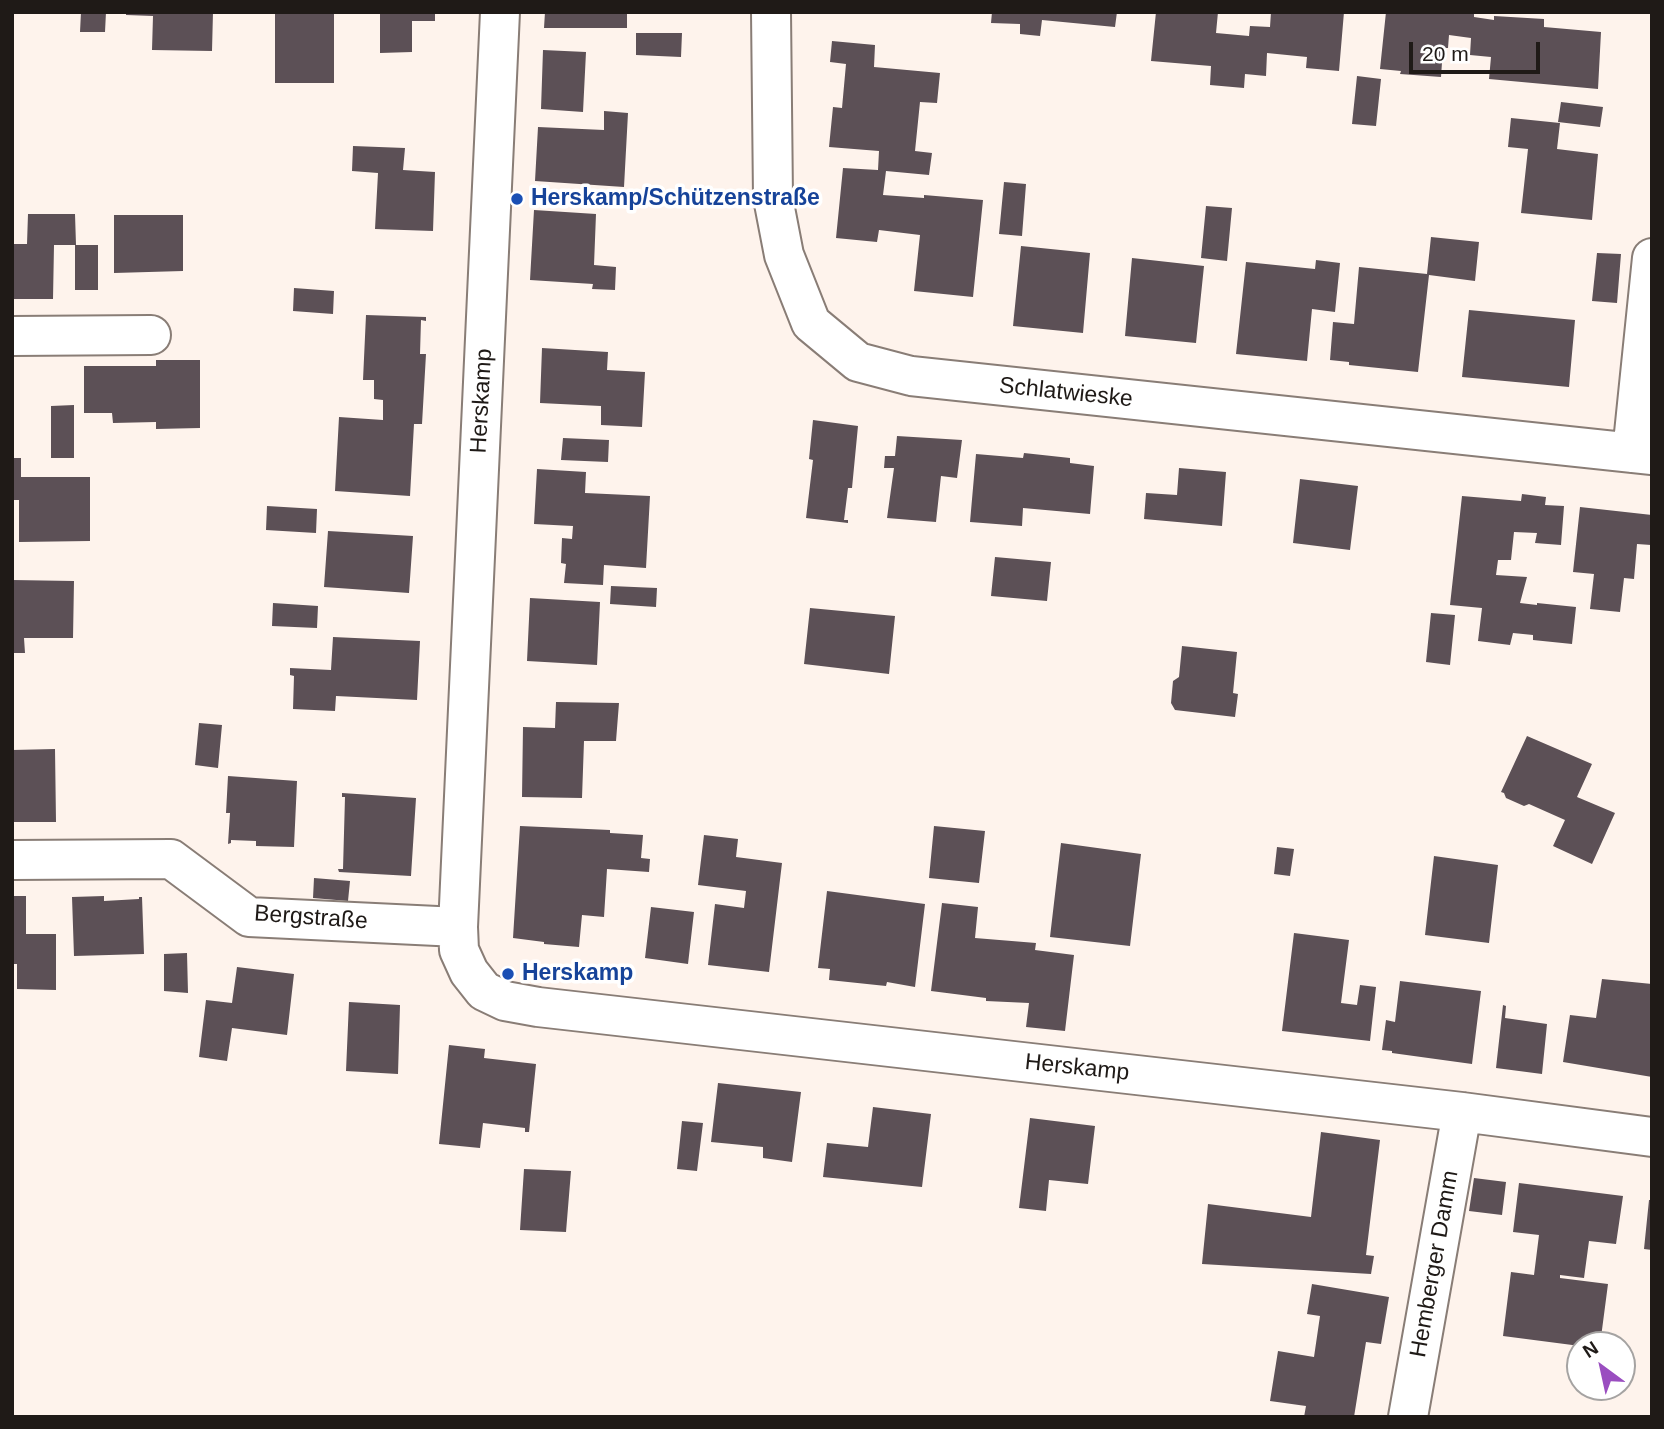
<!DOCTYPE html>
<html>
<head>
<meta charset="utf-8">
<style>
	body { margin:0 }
	#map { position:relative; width:1664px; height:1429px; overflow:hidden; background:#fef3ec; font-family:Arial,sans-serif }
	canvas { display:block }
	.frame { position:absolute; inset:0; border:14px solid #1f1a17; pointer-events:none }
	.north { position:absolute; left:1566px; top:1331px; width:70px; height:70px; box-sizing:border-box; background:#fff; border:2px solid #a5a3a2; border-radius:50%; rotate:327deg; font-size:19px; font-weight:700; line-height:28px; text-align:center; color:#1f1a17 }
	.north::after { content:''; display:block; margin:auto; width:24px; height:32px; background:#9a4ec0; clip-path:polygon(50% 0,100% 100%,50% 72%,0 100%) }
	.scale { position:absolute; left:1409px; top:42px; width:131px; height:32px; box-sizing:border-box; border:4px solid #1f1a17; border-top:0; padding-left:9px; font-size:21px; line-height:24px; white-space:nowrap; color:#1f1a17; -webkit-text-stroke:5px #fff; paint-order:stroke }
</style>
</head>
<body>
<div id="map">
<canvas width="1664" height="1429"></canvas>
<div class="frame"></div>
<div class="north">N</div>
<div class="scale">20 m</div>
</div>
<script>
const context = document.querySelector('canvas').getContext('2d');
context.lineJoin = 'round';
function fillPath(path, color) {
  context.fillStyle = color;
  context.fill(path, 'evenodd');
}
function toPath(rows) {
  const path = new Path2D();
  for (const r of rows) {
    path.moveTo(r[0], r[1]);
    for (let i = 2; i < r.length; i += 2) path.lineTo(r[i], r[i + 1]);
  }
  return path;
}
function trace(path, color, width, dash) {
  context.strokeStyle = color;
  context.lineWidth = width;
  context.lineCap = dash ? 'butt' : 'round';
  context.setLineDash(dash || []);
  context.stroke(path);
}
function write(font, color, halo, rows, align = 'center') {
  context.font = font + ' Arial,sans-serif';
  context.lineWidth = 7;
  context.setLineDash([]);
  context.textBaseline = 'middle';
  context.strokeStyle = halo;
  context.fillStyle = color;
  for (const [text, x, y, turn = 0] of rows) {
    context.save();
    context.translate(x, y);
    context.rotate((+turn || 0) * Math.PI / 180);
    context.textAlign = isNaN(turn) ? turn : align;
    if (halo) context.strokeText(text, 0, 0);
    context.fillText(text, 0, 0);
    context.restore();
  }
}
fillPath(toPath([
	[81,12,106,12,105,32,80,32],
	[126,12,213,12,212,51,152,50,153,16,126,15],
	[288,12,334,14,334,83,275,83,275,14,288,14],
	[380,12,435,12,435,21,412,21,412,52,380,53],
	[545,12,627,12,627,28,544,28],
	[992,12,1117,12,1115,27,1042,20,1040,36,1020,34,1020,24,991,23],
	[1156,12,1218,12,1216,33,1249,36,1250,26,1270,27,1271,12,1344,12,1339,71,1306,68,1307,57,1267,53,1266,76,1245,74,1244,88,1210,85,1211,66,1151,61],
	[1386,12,1474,12,1474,17,1494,20,1494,16,1544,19,1544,27,1601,32,1598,89,1489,79,1491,57,1470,55,1471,38,1449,35,1448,48,1443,48,1441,77,1400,74,1401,71,1380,69],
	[636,33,682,33,681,57,636,55],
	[832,41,875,45,874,67,940,73,937,103,920,102,915,151,932,153,929,175,886,171,883,195,924,198,924,195,983,200,973,297,914,291,920,235,879,230,877,242,836,238,843,168,878,170,879,151,829,147,833,107,842,108,846,64,830,62],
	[543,50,586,52,583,112,541,109],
	[1357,76,1381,79,1376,126,1352,124],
	[1561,102,1603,107,1600,127,1558,122],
	[604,111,628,113,624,187,535,181,538,127,604,130],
	[1511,118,1560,123,1557,149,1598,154,1592,220,1521,213,1528,149,1508,147],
	[353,146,405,148,403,170,435,172,433,231,375,229,378,173,352,171],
	[1004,182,1026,184,1022,236,999,234],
	[1206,206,1232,208,1227,261,1201,258],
	[534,210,596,214,594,265,616,267,615,290,592,289,593,284,530,280],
	[28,214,75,214,76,245,98,245,98,290,75,290,75,245,54,245,53,299,12,299,12,244,27,244],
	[114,215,183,215,183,271,114,273],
	[1431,237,1479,242,1475,281,1429,275,1418,372,1349,365,1349,362,1330,360,1333,322,1354,324,1359,267,1427,274],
	[1021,246,1090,253,1083,333,1013,326],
	[1597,253,1621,254,1617,303,1592,301],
	[1132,258,1204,266,1196,343,1125,336],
	[1316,260,1340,263,1335,312,1312,309,1307,361,1236,354,1246,262,1315,269],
	[294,288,334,291,333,314,293,311],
	[1469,310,1575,320,1569,387,1462,377],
	[366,315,426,317,426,321,421,320,420,354,426,354,422,424,414,424,410,496,335,491,339,417,383,420,383,400,374,399,374,380,363,380],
	[542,348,608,352,607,370,645,372,642,427,601,425,601,406,540,403],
	[156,360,200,360,200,428,156,429,156,422,113,423,112,413,84,413,84,366,156,366],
	[74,405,74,458,51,458,51,406],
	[813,420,858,426,852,488,848,488,844,520,848,520,848,523,806,518,813,460,809,459],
	[897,436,962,440,957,478,941,476,936,522,887,518,894,468,884,468,885,456,895,456],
	[563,438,609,440,608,462,561,460],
	[1024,453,1070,458,1070,463,1094,466,1090,514,1023,508,1022,526,970,522,976,454,1023,458],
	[12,458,21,458,21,477,90,477,90,541,19,542,19,500,12,500],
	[1179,468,1226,472,1222,526,1144,519,1146,493,1177,495],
	[537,469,586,472,585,493,650,496,646,568,604,565,603,585,564,583,566,564,561,563,562,538,572,539,573,526,534,524],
	[1300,479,1358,486,1350,550,1293,543],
	[1522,494,1546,497,1545,505,1564,506,1561,545,1535,543,1537,533,1514,532,1511,560,1498,560,1496,575,1527,577,1520,603,1537,605,1537,603,1576,607,1572,644,1533,640,1533,635,1513,633,1510,645,1478,641,1482,608,1450,605,1462,496,1521,501],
	[267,506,317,509,316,533,266,530],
	[1580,507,1652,515,1651,545,1637,544,1634,579,1624,578,1620,612,1590,609,1594,574,1573,572],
	[328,531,413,536,409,593,324,587],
	[995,557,1051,562,1047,601,991,596],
	[12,580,74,581,73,638,24,638,25,653,12,653],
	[611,586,657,588,656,607,610,604],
	[530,598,600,602,597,665,527,661],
	[273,603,318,606,317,628,272,626],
	[810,608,895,616,889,674,804,664],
	[1431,613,1455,615,1450,665,1426,662],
	[333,637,420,641,417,700,336,696,335,711,293,709,294,676,290,675,290,668,331,670],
	[1182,646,1237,652,1233,693,1238,694,1235,717,1175,710,1171,703,1173,681,1179,677],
	[556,702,619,703,616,741,584,741,582,798,522,797,523,727,555,728],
	[199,723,222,725,218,768,195,765],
	[1527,736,1592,764,1577,797,1615,813,1592,864,1553,846,1565,820,1529,804,1524,806,1506,798,1504,793,1501,792],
	[55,749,56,822,12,822,12,750],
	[228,776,297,781,294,847,256,846,256,841,231,840,231,843,228,844,230,813,226,813],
	[342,793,416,798,411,876,339,872,338,869,343,869,345,797,342,797],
	[520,826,610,830,610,833,643,835,641,858,650,859,649,872,607,869,604,917,582,915,579,947,544,944,544,942,513,938],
	[934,826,985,831,979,883,929,878],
	[704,835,738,839,736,857,782,863,769,972,708,965,715,904,744,908,746,891,698,885],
	[1061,843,1141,854,1130,946,1050,937],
	[1277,847,1294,849,1290,876,1274,874],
	[1434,856,1498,865,1489,943,1425,935],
	[314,878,350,881,348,901,313,898],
	[827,891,925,904,915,987,887,982,886,986,829,980,830,969,818,968],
	[12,896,26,896,26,934,56,934,56,990,17,989,17,964,12,964],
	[104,896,104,901,139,899,139,897,142,897,144,954,74,956,72,897],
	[942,903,978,907,975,938,1036,943,1035,950,1074,955,1065,1031,1026,1027,1029,1003,986,1001,986,998,931,991],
	[651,907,694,912,688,964,645,958],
	[1294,933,1349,940,1341,1003,1357,1005,1360,985,1376,987,1370,1041,1282,1031],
	[187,953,188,993,164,991,164,954],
	[237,967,294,974,287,1035,232,1028,227,1061,199,1057,206,1000,232,1003],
	[1602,979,1652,984,1652,1077,1563,1062,1570,1015,1596,1018],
	[1400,981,1481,991,1472,1064,1392,1053,1392,1051,1382,1050,1386,1020,1395,1022],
	[349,1002,400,1005,398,1074,346,1071],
	[1503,1005,1506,1006,1505,1018,1547,1024,1542,1074,1496,1068],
	[449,1045,485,1049,484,1058,536,1064,529,1132,525,1132,525,1128,483,1123,480,1148,439,1144],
	[718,1083,801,1092,792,1162,763,1158,763,1147,711,1142],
	[873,1107,931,1114,922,1187,823,1177,827,1143,868,1147],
	[1030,1118,1095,1126,1088,1184,1049,1180,1046,1211,1019,1208],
	[682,1121,703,1123,697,1171,677,1169],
	[1321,1132,1380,1140,1366,1255,1374,1256,1371,1274,1202,1264,1208,1204,1311,1217],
	[524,1169,571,1171,566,1232,520,1230],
	[1474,1178,1506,1182,1502,1215,1469,1211],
	[1519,1183,1623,1196,1616,1244,1589,1241,1584,1278,1560,1275,1560,1278,1608,1284,1600,1345,1580,1346,1503,1336,1511,1272,1534,1275,1539,1235,1513,1232],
	[1649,1200,1652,1200,1652,1250,1644,1249],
	[1312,1284,1389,1297,1381,1344,1366,1342,1354,1417,1304,1417,1306,1406,1270,1401,1278,1351,1314,1357,1320,1316,1307,1314]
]), '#5c5056');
const minor = toPath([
	[500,12,458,927,459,950,469,972,484,991,505,1001,538,1007,1462,1112,1652,1137],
	[771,12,773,198,784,255,811,323,858,362,911,376,1652,455],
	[12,336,151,335],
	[1632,453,1652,258],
	[12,860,171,859,249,917,458,927],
	[1408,1417,1462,1112]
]);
trace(minor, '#897d76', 42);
trace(minor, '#fff', 38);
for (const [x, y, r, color] of [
	[517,199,7,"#1a4fb4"],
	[508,974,7,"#1a4fb4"]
]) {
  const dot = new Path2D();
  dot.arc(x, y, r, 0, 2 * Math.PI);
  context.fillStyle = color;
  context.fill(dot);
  trace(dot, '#fff', 2.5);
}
write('bold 23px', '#164399', '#fff', [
	["Herskamp/Schützenstraße",531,199],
	["Herskamp",522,974]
], 'left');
write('23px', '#1f1a17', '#fff', [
	["Schlatwieske",1066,393,6],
	["Herskamp",482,401,-87],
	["Bergstraße",311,918,4],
	["Herskamp",1077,1068,6],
	["Hemberger Damm",1435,1264,-80]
]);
</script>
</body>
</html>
